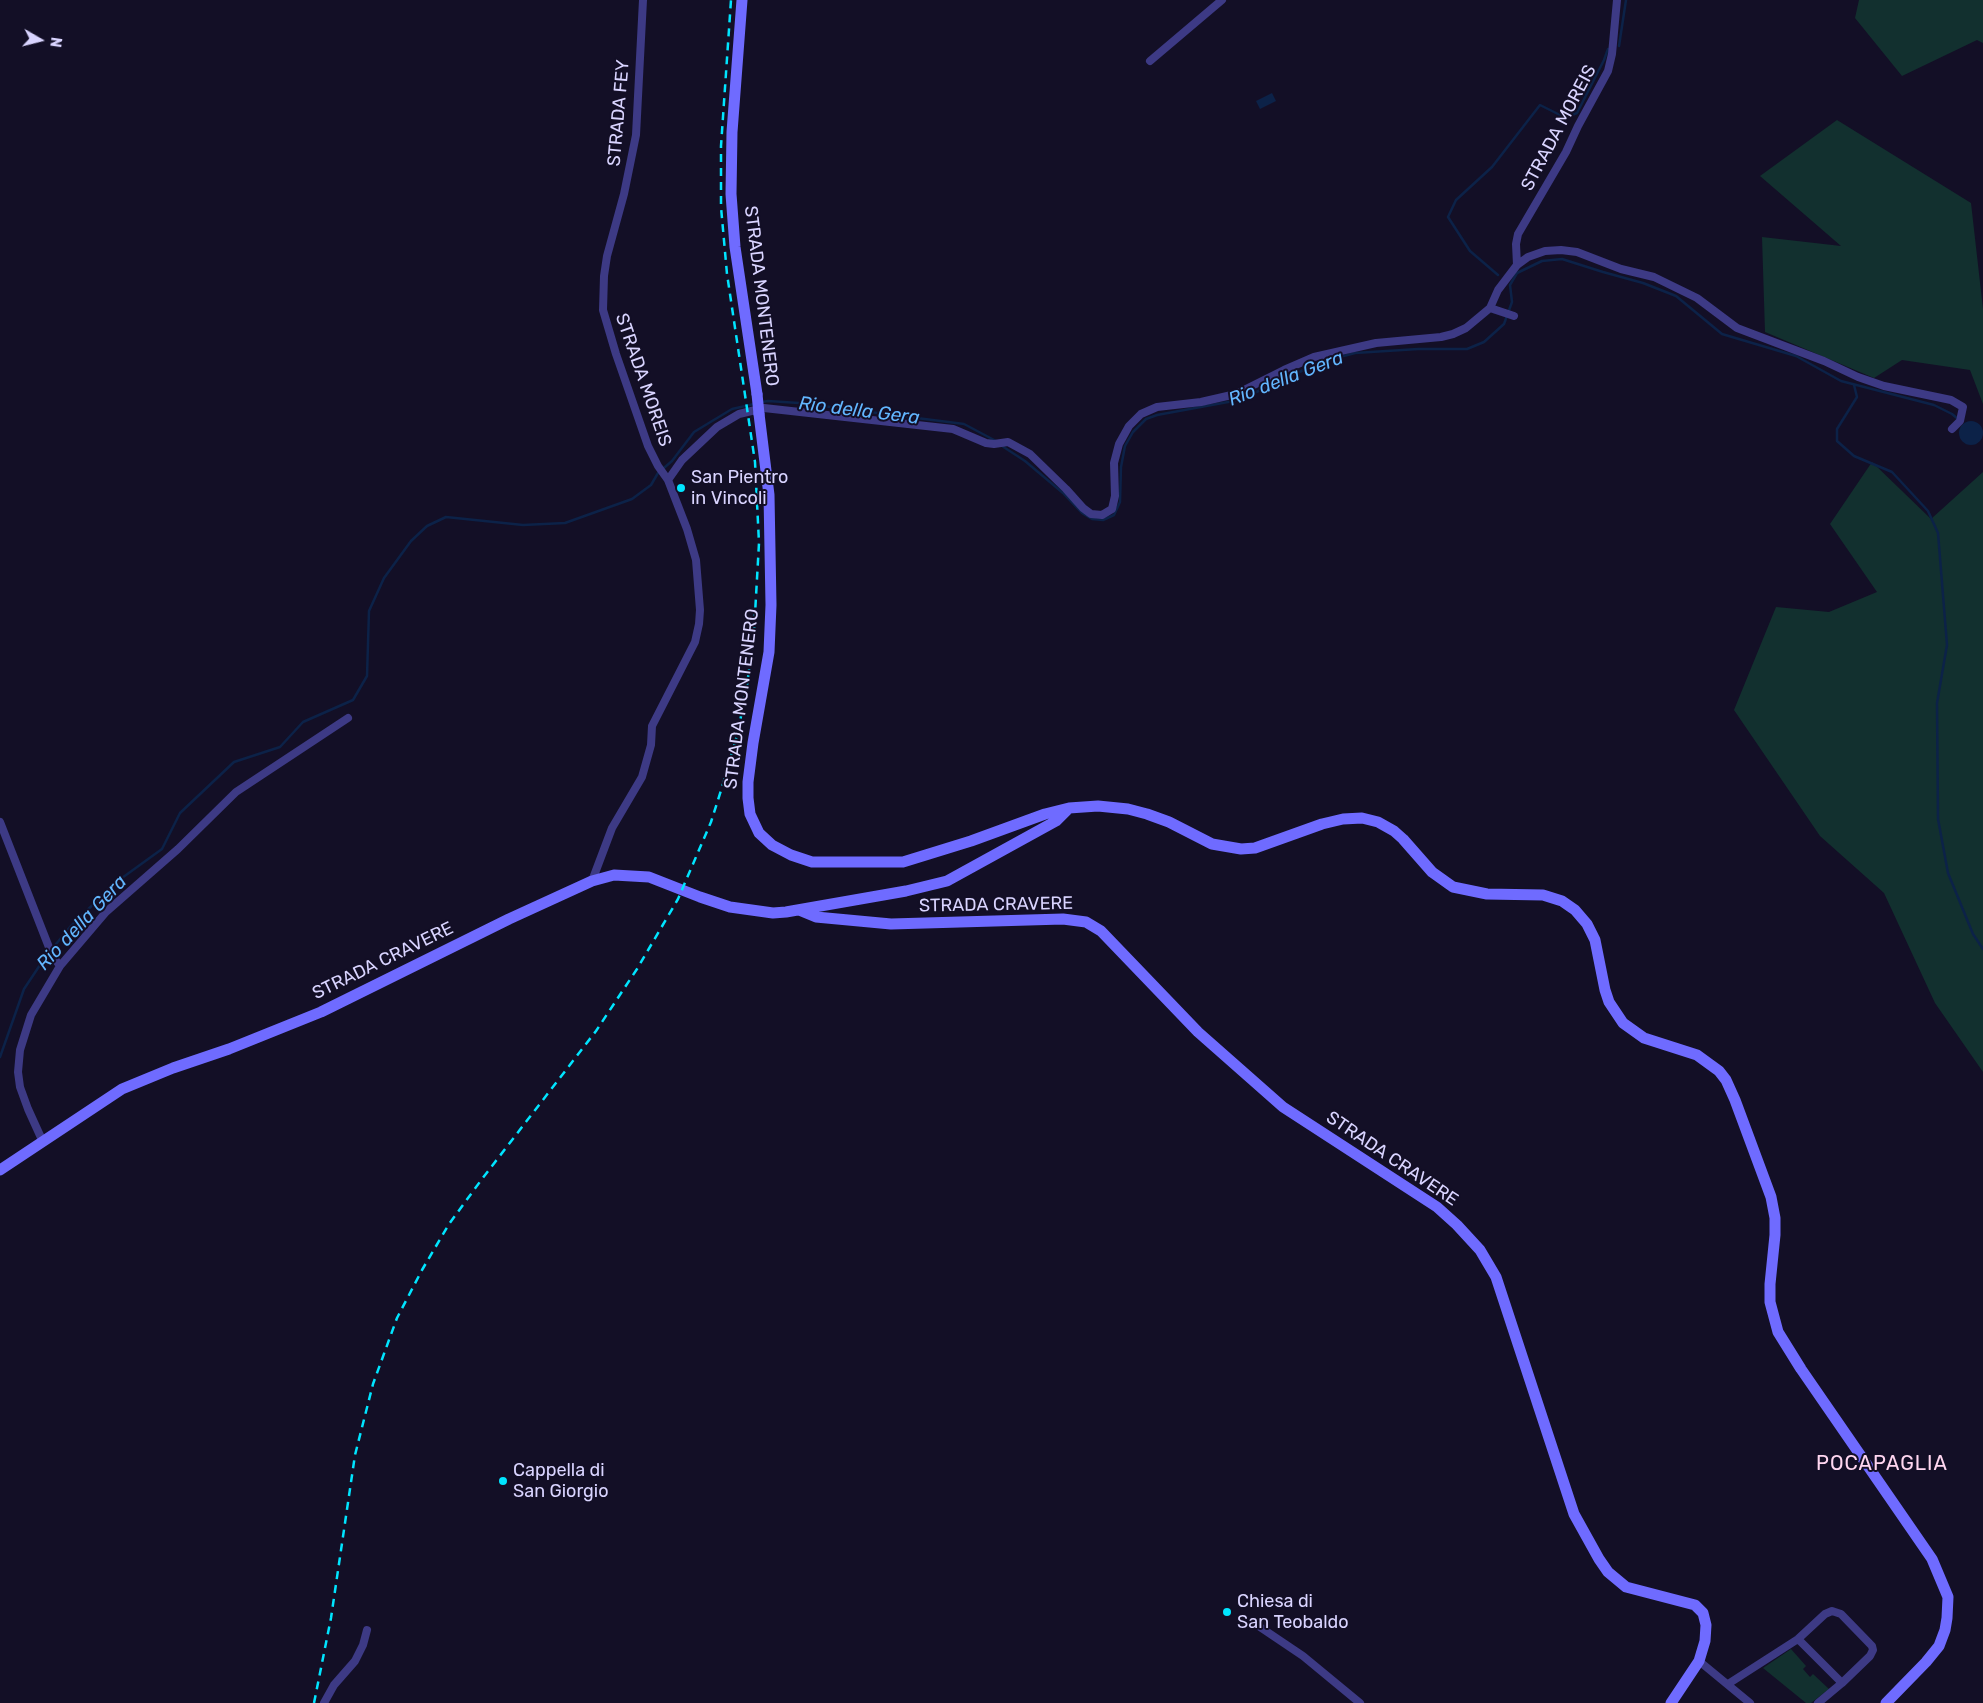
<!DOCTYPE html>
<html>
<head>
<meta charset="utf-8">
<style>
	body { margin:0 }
	#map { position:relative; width:1983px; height:1703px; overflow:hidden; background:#130f26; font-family:Rubik,sans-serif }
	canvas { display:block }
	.north { position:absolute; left:15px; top:15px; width:50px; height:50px; -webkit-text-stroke:4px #130f26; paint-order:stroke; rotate:98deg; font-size:14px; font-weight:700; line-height:20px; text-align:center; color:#d9d4ff }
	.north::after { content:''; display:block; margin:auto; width:18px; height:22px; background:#d9d4ff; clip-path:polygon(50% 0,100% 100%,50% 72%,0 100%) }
</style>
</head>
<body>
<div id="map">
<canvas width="1983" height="1703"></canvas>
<div class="north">N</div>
</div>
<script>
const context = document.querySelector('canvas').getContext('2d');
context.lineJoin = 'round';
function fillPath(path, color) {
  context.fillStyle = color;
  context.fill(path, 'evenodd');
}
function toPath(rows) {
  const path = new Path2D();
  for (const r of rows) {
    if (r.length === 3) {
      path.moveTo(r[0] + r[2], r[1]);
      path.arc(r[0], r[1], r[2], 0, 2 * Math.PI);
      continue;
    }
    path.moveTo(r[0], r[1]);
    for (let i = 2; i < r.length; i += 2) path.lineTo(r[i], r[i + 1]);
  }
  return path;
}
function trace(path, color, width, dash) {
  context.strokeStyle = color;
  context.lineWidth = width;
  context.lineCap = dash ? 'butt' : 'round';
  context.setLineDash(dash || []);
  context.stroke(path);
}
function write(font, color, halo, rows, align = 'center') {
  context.font = font + ' Rubik,sans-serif';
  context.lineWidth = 4;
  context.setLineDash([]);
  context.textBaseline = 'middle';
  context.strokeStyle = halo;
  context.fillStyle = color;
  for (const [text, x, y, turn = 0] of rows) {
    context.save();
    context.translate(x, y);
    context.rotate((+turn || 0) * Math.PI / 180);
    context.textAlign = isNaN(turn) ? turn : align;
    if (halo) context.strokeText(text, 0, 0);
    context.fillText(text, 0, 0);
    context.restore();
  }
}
fillPath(toPath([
	[1859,0,1983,0,1983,43,1977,40,1902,76,1855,18],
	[1837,120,1971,203,1983,309,1983,404,1970,370,1902,360,1874,378,1765,332,1762,237,1841,246,1760,176],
	[1872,462,1931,519,1983,472,1983,1072,1935,1003,1884,893,1820,836,1734,710,1776,607,1829,612,1877,592,1830,524],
	[1791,1649,1806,1666,1803,1669,1810,1677,1813,1674,1829,1689,1811,1703,1806,1703,1763,1668]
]), '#12302f');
fillPath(toPath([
	[1272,93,1276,101,1260,109,1256,101],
	[1971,433,12]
]), '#0c2248');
trace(toPath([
	[1619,46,1626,0],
	[1498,275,1470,251,1448,217,1456,200,1492,167,1540,105,1562,116,1569,116,1577,113,1604,60,1608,49],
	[1854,385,1857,397,1837,429,1837,441,1854,456,1892,472,1928,511,1938,533,1947,645,1937,703,1938,819,1948,873,1973,934,1983,949],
	[762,402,768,401,799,403,964,424,996,441],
	[1002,446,1025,461,1063,493,1082,513,1092,519,1103,520,1114,515,1120,502,1121,467,1125,446,1133,432,1146,419,1157,415,1239,400,1321,362,1355,353,1418,349,1467,349,1484,342,1504,324,1512,302,1510,285,1517,273,1542,261,1562,259,1603,272,1643,283,1676,296,1722,334,1796,356,1841,381,1934,405,1952,414,1958,419],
	[52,949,70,927,115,883,162,849,180,813,234,762,280,747,303,722,353,700,367,676,369,611,384,578,411,541,427,526,446,517,523,525,565,523,632,499,651,485,658,473,672,461,694,432,732,409,754,404],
	[0,1057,24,989,48,953]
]), '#0c2248', 2.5);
trace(toPath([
	[1150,61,1222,0],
	[1517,265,1516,244,1518,234,1566,152,1578,126,1608,71,1612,54,1617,0],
	[1490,308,1514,316],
	[668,480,682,460,717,427,739,414,764,408,953,429,986,443,994,444,1008,442,1030,454,1066,489,1083,508,1091,514,1102,515,1112,509,1115,496,1114,463,1119,444,1129,426,1141,414,1157,407,1201,402,1236,394,1284,370,1314,357,1376,343,1441,337,1453,334,1466,328,1490,308,1498,290,1517,265,1528,257,1545,251,1561,250,1577,252,1621,269,1654,277,1697,298,1737,328,1824,361,1858,377,1884,386,1951,400,1963,407,1960,421,1952,429],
	[0,822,52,955,60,966,31,1015,20,1050,18,1072,20,1087,28,1109,43,1142],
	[592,881,612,828,642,777,651,745,652,726,695,642,699,624,700,610,696,560,687,529,668,480,658,466,648,446,616,354,603,310,604,276,607,256,624,194,636,135,643,0],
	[60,966,106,912,178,849,236,792,348,718],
	[1254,1623,1303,1656,1360,1703],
	[1798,1639,1842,1683,1818,1703],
	[1699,1661,1750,1703],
	[1728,1684,1798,1639,1825,1614,1832,1611,1841,1614,1872,1646,1873,1650,1870,1656,1842,1683],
	[324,1703,334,1685,355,1661,363,1645,367,1630]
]), '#3d3a85', 8);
trace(toPath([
	[742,0,732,132,731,194,735,247,757,394],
	[759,414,769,495,771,605,769,652,753,743,748,782,748,798,750,814,759,833,772,845,791,855,812,862,903,862,971,841,1045,814,1069,808,1098,806,1128,809,1147,814,1169,822,1212,844,1241,849,1255,848,1322,824,1343,819,1362,818,1378,822,1394,831,1403,839,1432,872,1453,887,1487,894,1543,895,1562,901,1575,910,1587,924,1595,940,1605,990,1609,1002,1623,1023,1644,1038,1697,1055,1719,1071,1726,1080,1735,1100,1771,1197,1775,1218,1775,1235,1770,1284,1770,1302,1778,1332,1801,1369,1932,1559,1948,1597,1947,1618,1945,1630,1939,1646,1926,1662,1886,1703],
	[799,910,816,917,891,924,1063,919,1086,922,1101,931,1198,1032,1283,1107,1437,1207,1457,1225,1480,1250,1496,1277,1574,1514,1599,1559,1608,1572,1626,1587,1695,1605,1703,1613,1706,1625,1705,1641,1699,1661,1671,1703],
	[0,1170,122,1089,173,1068,229,1049,321,1012,509,919,592,881,614,875,649,877,700,897,730,907,773,913,786,912,906,891,947,881,1056,821,1069,808]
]), '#6f6bff', 11);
trace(toPath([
	[314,1703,331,1618,355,1455,373,1384,397,1318,422,1270,449,1224,482,1179,596,1031,637,969,678,899,711,822,724,781,738,732,747,685,754,632,759,543,755,462,727,274,721,207,721,146,731,0]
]), '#00e5ff', 2.5, [8, 6]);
trace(toPath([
	[757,394,759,414]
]), '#6f6bff', 11);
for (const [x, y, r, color] of [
	[681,488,5,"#00e5ff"],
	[503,1481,5,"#00e5ff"],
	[1227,1612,5,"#00e5ff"]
]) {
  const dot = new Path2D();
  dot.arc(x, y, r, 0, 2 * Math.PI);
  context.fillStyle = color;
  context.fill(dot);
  trace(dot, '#130f26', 2);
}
write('18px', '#d9d4ff', '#130f26', [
	["STRADA FEY",619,113,-85],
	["STRADA MOREIS",1559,128,-62],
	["STRADA MONTENERO",761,296,83],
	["STRADA MOREIS",643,380,71],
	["STRADA MONTENERO",742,699,-83],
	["STRADA CRAVERE",996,905,-1],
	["STRADA CRAVERE",383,961,-26],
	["STRADA CRAVERE",1392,1159,34]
]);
write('18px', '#d9d4ff', '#130f26', [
	["San Pientro",691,478],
	["in Vincoli",691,499],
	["Cappella di",513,1471],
	["San Giorgio",513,1492],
	["Chiesa di",1237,1602],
	["San Teobaldo",1237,1623]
], 'left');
write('italic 19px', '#62b6ff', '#130f26', [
	["Rio della Gera",1286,379,-21],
	["Rio della Gera",859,411,7],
	["Rio della Gera",82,923,-47]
]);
context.letterSpacing = '1px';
write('20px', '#ffd6f0', '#130f26', [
	["POCAPAGLIA",1882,1464]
]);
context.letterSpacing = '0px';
</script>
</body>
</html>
